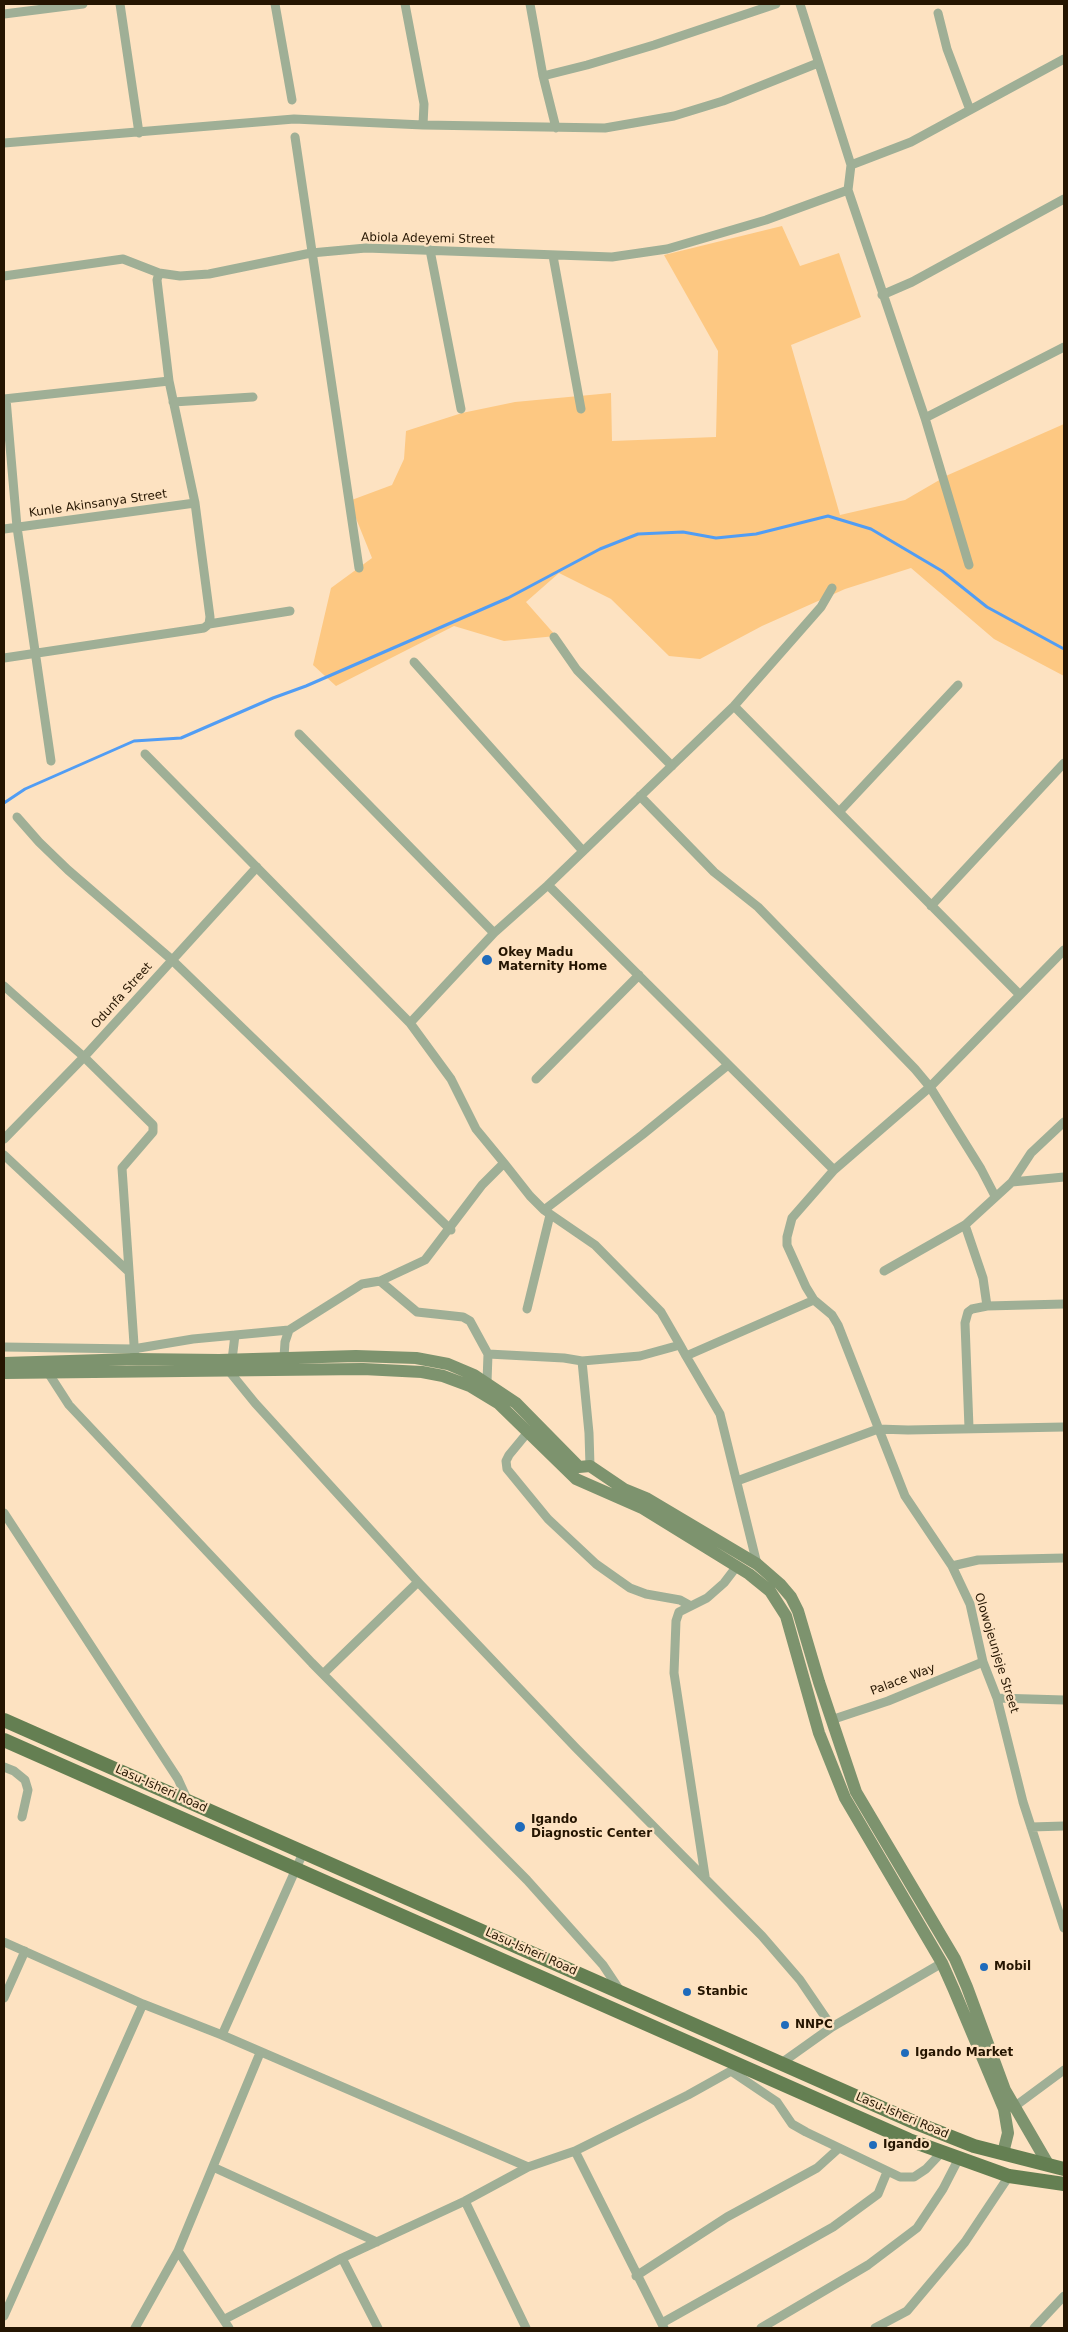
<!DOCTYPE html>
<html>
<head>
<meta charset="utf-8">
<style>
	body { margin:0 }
	#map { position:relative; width:1068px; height:2332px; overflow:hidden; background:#fde2c1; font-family:"DejaVu Sans",sans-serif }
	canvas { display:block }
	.frame { position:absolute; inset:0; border:5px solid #251501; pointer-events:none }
</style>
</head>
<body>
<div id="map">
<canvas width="1068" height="2332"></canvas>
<div class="frame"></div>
</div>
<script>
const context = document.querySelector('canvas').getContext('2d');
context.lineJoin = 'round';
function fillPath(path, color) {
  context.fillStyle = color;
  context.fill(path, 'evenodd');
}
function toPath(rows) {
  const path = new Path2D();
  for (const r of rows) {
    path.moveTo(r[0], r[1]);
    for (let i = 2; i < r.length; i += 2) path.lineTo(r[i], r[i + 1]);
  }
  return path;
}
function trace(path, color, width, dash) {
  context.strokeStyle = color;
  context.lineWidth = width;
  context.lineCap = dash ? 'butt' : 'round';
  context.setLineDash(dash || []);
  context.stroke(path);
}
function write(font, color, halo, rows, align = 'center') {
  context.font = font + ' "DejaVu Sans",sans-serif';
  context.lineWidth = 4.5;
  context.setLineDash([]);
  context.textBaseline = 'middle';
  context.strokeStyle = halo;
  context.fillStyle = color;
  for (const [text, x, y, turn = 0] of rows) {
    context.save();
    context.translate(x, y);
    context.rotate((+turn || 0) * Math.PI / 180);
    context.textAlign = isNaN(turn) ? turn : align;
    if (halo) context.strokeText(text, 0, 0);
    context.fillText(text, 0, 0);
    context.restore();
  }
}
fillPath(toPath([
	[782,226,800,266,839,253,861,317,791,345,840,515,905,500,948,475,1064,424,1064,676,994,639,911,568,845,589,762,626,700,659,669,656,611,599,559,573,526,602,556,636,504,641,454,626,336,686,313,665,331,588,372,558,349,501,392,485,404,459,406,431,462,413,515,402,611,393,612,441,716,437,718,351,664,255]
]), '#fdc882');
trace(toPath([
	[4,803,25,789,134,741,181,738,273,698,306,686,508,598,600,549,638,534,683,532,716,538,756,534,828,516,871,529,942,571,987,607,1064,649]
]), '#519df4', 3);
trace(toPath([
	[120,4,139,133],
	[275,4,292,100],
	[405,4,424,104,423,125],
	[530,4,543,76,556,128],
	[800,4,851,165,848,190,925,418,969,565],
	[938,13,947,49,970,110],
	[4,14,83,4],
	[543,76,587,65,654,45,776,4],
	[295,137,359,568],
	[4,143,294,119,423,125,605,128,674,116,723,101,818,63],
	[851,165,911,142,1064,59],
	[430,250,461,409],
	[553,256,581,409],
	[159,273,157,280,169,381,195,503,210,617,209,624],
	[4,276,123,259,159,273,180,276,209,274,311,253,366,248,612,257,667,249,766,220,848,190],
	[882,295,912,282,1064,199],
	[4,399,169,381],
	[6,399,17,527,51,761],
	[173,402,253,397],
	[925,418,1064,347],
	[4,529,195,503],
	[554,637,577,670,672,766],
	[4,658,204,628,209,624,290,611],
	[414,662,583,851],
	[734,706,1019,994],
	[299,734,494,933],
	[145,754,410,1023,451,1079,476,1129,504,1163,482,1185,425,1260,380,1281,362,1284,289,1330,285,1342,284,1357],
	[640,796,714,872,758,907,915,1069,930,1087,981,1169,995,1196],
	[840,811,958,685],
	[17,817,39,842,68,870,171,959,451,1230],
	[548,885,834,1170],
	[931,906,1064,763],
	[1064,950,930,1087,834,1170,792,1218,787,1237,787,1245,806,1287,814,1300,832,1315,838,1325,905,1496,952,1566,970,1604,983,1662,997,1698,1023,1802,1064,1928],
	[4,986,84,1057,153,1125,153,1132,122,1168,135,1359],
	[410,1023,494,933,548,885,734,706,821,607,832,588],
	[536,1079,639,975],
	[4,1139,84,1057,257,867],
	[4,1155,128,1271],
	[504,1163,530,1196,544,1210,595,1245,661,1312,680,1345],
	[1012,1182,1064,1177],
	[544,1210,642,1135,728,1065],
	[965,1225,983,1278,987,1306],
	[884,1271,965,1225,1012,1182,1031,1153,1064,1122],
	[380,1281,417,1312,463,1317,470,1321,488,1354,487,1382],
	[527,1309,550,1215],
	[4,1347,133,1349,193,1339,289,1330],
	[488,1354,564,1358,582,1361,640,1356,680,1345,686,1356,814,1300],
	[686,1356,720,1414,757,1564],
	[232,1360,235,1335],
	[582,1361,589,1433,590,1466],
	[229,1371,255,1403,418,1582,576,1748,762,1936,800,1980,832,2027],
	[49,1374,69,1405,312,1663,527,1880,603,1965,621,1992],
	[969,1428,965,1323,968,1312,972,1309,987,1306,1064,1304],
	[528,1432,509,1455,506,1461,507,1469,548,1519,596,1564,630,1588,646,1594,680,1600,689,1605],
	[737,1481,878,1429,908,1430,1064,1427],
	[4,1513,178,1779,188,1801],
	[952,1566,978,1560,1064,1558],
	[323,1674,418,1582],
	[997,1698,1064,1700],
	[831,1720,888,1701,983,1662],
	[4,1767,14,1771,25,1780,28,1790,22,1817],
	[1031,1827,1064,1826],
	[705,1876,674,1673,676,1621,679,1612,707,1598,724,1583,737,1566],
	[4,1942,143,2004,222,2035,528,2167],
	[4,1998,25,1951],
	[222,2035,303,1853],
	[780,2064,832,2027,942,1963],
	[731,2071,777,2102,792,2124,806,2132,900,2177,914,2177,926,2169,942,2152],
	[1014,2107,1064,2070],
	[575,2151,664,2328],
	[213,2167,377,2242],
	[465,2201,526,2328],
	[178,2251,229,2328],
	[342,2258,378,2328],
	[636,2276,727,2217,817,2168,838,2149],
	[4,2316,143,2004],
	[225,2319,342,2258,465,2201,528,2167,575,2151,688,2095,731,2071,737,2063],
	[662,2323,833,2227,878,2194,887,2172],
	[135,2328,178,2251,260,2053],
	[761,2328,868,2265,917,2228,943,2189,959,2158],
	[875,2328,907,2311,965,2242,1009,2176],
	[1034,2328,1064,2296]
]), '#9faf96', 9);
trace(toPath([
	[4,1363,135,1359,219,1360,356,1356,416,1358,448,1364,474,1375,516,1403,579,1467,590,1466,624,1489,646,1498,757,1564,780,1584,791,1597,798,1611,819,1682,856,1792,955,1959,967,1987,1005,2090,1048,2164],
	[4,1373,363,1369,422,1372,443,1376,470,1386,498,1403,576,1479,642,1508,749,1574,770,1591,786,1616,819,1733,845,1798,942,1963,954,1990,1004,2109,1008,2133,1003,2153]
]), '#7d936e', 12);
trace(toPath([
	[4,1720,916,2123,974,2146,1064,2169],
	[4,1740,909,2140,1009,2176,1064,2184]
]), '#647f52', 14);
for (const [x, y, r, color] of [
	[487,960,6,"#1f6bbb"],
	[520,1827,6,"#1f6bbb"],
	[984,1967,5,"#1f6bbb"],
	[687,1992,5,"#1f6bbb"],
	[785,2025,5,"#1f6bbb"],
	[905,2053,5,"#1f6bbb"],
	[873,2145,5,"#1f6bbb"]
]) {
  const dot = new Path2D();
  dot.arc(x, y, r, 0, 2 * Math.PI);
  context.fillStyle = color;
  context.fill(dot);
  trace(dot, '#fde2c1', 2);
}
write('12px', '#251501', '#fde2c1', [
	["Abiola Adeyemi Street",428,239,1],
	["Kunle Akinsanya Street",98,504,-8],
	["Odunfa Street",122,996,-48],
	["Olowojeunjeje Street",996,1653,73],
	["Palace Way",903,1680,-21],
	["Lasu-Isheri Road",161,1789,24],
	["Lasu-Isheri Road",531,1952,24],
	["Lasu-Isheri Road",902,2116,23]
]);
write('bold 12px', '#251501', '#fde2c1', [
	["Okey Madu",498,953],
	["Maternity Home",498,967],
	["Igando",531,1820],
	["Diagnostic Center",531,1834],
	["Mobil",994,1967],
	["Stanbic",697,1992],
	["NNPC",795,2025],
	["Igando Market",915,2053],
	["Igando",883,2145]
], 'left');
</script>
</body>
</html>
